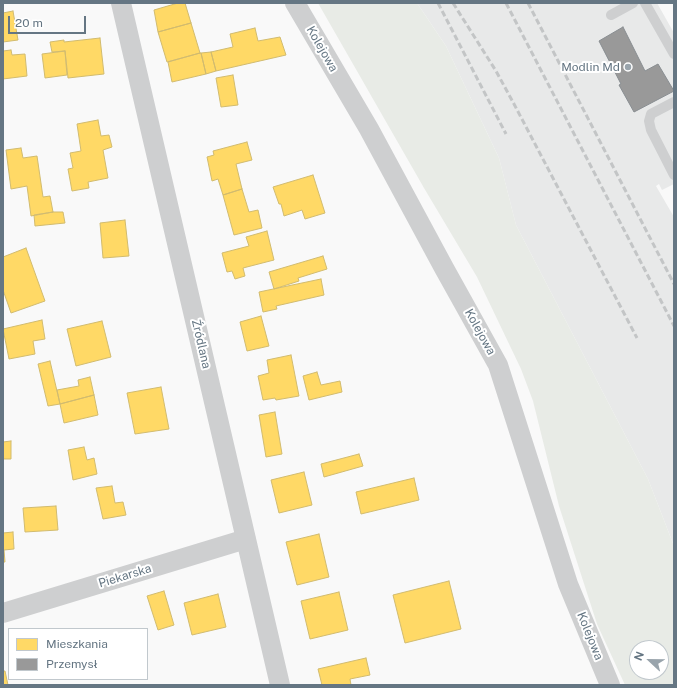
<!DOCTYPE html>
<html>
<head>
<meta charset="utf-8">
<style>
	body { margin:0 }
	#map { position:relative; width:677px; height:688px; overflow:hidden; background:#f9f9f9; font-family:"Public Sans",sans-serif }
	canvas { display:block }
	.frame { position:absolute; inset:0; border:4px solid #657683; pointer-events:none }
	.legend { position:absolute; left:8px; top:628px; width:140px; height:52px; box-sizing:border-box; background:#fff; border:1px solid #c1c8cd; margin:0; padding:5px 7px; list-style:none; font-size:12px; color:#657683 }
	.legend li { display:flex; align-items:center; gap:8px; height:20px }
	.legend b { width:20px; border:1px solid #c1c8cd }
	.north { position:absolute; left:629px; top:640px; width:40px; height:40px; box-sizing:border-box; background:#fff; border:1px solid #c1c8cd; border-radius:50%; rotate:292deg; font-size:11px; font-weight:700; line-height:16px; text-align:center; color:#657683 }
	.north::after { content:''; display:block; margin:auto; width:14px; height:18px; background:#99a4ac; clip-path:polygon(50% 0,100% 100%,50% 72%,0 100%) }
	.scale { position:absolute; left:8px; top:16px; width:78px; height:18px; box-sizing:border-box; border:2px solid #657683; border-top:0; padding-left:5px; font-size:12px; line-height:14px; white-space:nowrap; color:#657683; -webkit-text-stroke:3px #fff; paint-order:stroke }
</style>
</head>
<body>
<div id="map">
<canvas width="677" height="688"></canvas>
<div class="frame"></div>
<ul class="legend">
<li><b style="height:11px;background:#ffd966"></b>Mieszkania</li>
<li><b style="height:11px;background:#999"></b>Przemysł</li>
</ul>
<div class="north">N</div>
<div class="scale">20 m</div>
</div>
<script>
const context = document.querySelector('canvas').getContext('2d');
context.lineJoin = 'round';
function fillPath(path, color) {
  context.fillStyle = color;
  context.fill(path, 'evenodd');
}
function toPath(rows) {
  const path = new Path2D();
  for (const r of rows) {
    path.moveTo(r[0], r[1]);
    for (let i = 2; i < r.length; i += 2) path.lineTo(r[i], r[i + 1]);
  }
  return path;
}
function trace(path, color, width, dash) {
  context.strokeStyle = color;
  context.lineWidth = width;
  context.lineCap = dash ? 'butt' : 'round';
  context.setLineDash(dash || []);
  context.stroke(path);
}
function write(font, color, halo, rows, align = 'center') {
  context.font = font + ' "Public Sans",sans-serif';
  context.lineWidth = 4;
  context.setLineDash([]);
  context.textBaseline = 'middle';
  context.strokeStyle = halo;
  context.fillStyle = color;
  for (const [text, x, y, turn = 0] of rows) {
    context.save();
    context.translate(x, y);
    context.rotate((+turn || 0) * Math.PI / 180);
    context.textAlign = isNaN(turn) ? turn : align;
    if (halo) context.strokeText(text, 0, 0);
    context.fillText(text, 0, 0);
    context.restore();
  }
}
fillPath(toPath([
	[417,3,657,3,674,33,674,184,662,190,659,184,656,186,674,217,674,546,648,479,516,225,499,158,446,46]
]), '#e8e9e9');
fillPath(toPath([
	[318,3,417,3,446,46,499,158,516,225,648,479,674,546,674,685,625,685,597,624,587,593,559,506,533,401,521,369,477,277,424,188],
	[637,648,661,648,661,672,637,672]
]), '#e8ebe6');
const homes = toPath([
	[178,3,185,3,191,23,158,32,154,10,178,3],
	[13,11,18,40,3,42,3,13,13,11],
	[191,23,200,53,167,62,158,32,191,23],
	[255,28,258,41,280,37,286,55,216,71,211,52,233,47,230,34,255,28],
	[100,38,104,74,68,78,65,51,52,52,50,42,64,40,64,42,100,38],
	[11,50,12,55,25,54,27,76,3,79,3,51,11,50],
	[65,51,67,75,45,78,42,54,65,51],
	[211,52,216,71,206,74,201,53,211,52],
	[200,53,201,53,206,74,172,82,168,62,200,53],
	[233,75,238,105,221,107,216,78,233,75],
	[98,120,101,136,109,135,112,147,103,150,108,178,88,182,89,188,72,191,68,169,73,168,70,153,81,151,77,124,98,120],
	[247,142,252,160,236,164,242,189,223,195,218,179,212,181,207,157,214,155,213,151,247,142],
	[21,148,23,158,37,156,43,197,50,196,53,212,31,216,27,186,11,189,6,150,21,148],
	[313,175,325,213,305,219,302,210,284,216,281,204,279,204,273,187,313,175],
	[242,189,249,212,258,210,262,228,234,235,223,195,242,189],
	[53,212,63,212,65,223,35,226,34,215,53,212],
	[125,220,129,256,103,258,100,223,125,220],
	[267,231,274,260,243,268,245,276,235,279,232,271,227,272,222,253,249,246,246,237,267,231],
	[26,248,45,301,11,313,3,290,3,257,26,248],
	[323,256,327,269,298,278,299,281,274,289,269,272,323,256],
	[321,279,324,295,276,306,277,309,263,312,259,292,321,279],
	[261,316,269,346,247,351,240,322,261,316],
	[42,320,45,339,33,341,35,354,9,359,3,329,42,320],
	[102,321,111,357,76,366,67,329,102,321],
	[291,355,299,396,276,400,275,398,263,400,258,376,269,373,267,360,291,355],
	[50,361,60,404,48,406,38,364,50,361],
	[317,372,321,385,340,381,342,392,309,400,303,376,317,372],
	[90,377,94,395,60,404,57,390,79,386,78,380,90,377],
	[161,387,169,429,135,434,127,393,161,387],
	[94,395,98,415,64,423,60,404,94,395],
	[275,412,282,454,266,457,259,415,275,412],
	[11,441,11,459,3,459,3,442,11,441],
	[84,447,87,460,94,458,97,474,73,480,68,450,84,447],
	[359,454,363,466,324,477,321,464,359,454],
	[304,472,312,505,279,513,271,480,304,472],
	[414,478,419,500,361,514,356,492,414,478],
	[112,486,115,503,123,502,126,515,103,519,96,488,112,486],
	[56,506,58,530,25,532,23,508,56,506],
	[13,532,14,549,4,550,5,562,3,562,3,533,13,532],
	[319,534,329,577,297,585,286,542,319,534],
	[449,581,461,629,405,643,393,595,449,581],
	[164,591,174,625,158,630,147,596,164,591],
	[339,592,348,630,310,639,301,601,339,592],
	[218,594,226,627,192,635,184,603,218,594],
	[366,658,370,675,350,679,351,685,322,685,318,669,366,658],
	[3,671,5,671,8,685,3,685,3,671]
]);
fillPath(homes, '#ffd966');
trace(homes, '#d1bb6f', 1);
const industry = toPath([
	[623,27,645,71,658,64,674,91,634,112,619,85,621,84,599,41,623,27]
]);
fillPath(industry, '#999');
trace(industry, '#898e92', 1);
trace(toPath([
	[645,3,674,54],
	[611,15,633,3],
	[674,102,651,114,649,121,651,130,674,175]
]), '#cecfd0', 10);
trace(toPath([
	[121,3,280,685],
	[295,3,369,129,444,268,498,365,568,584,610,685],
	[3,613,246,539]
]), '#cecfd0', 20);
trace(toPath([
	[438,3,506,134],
	[453,3,496,71,514,104,637,338],
	[506,3,674,326],
	[528,3,674,284]
]), '#c3c5c6', 3, [6, 3]);
for (const [x, y, r, color] of [
	[628,67,4,"#99a4ac"]
]) {
  const dot = new Path2D();
  dot.arc(x, y, r, 0, 2 * Math.PI);
  context.fillStyle = color;
  context.fill(dot);
  trace(dot, '#fff', 1.5);
}
write('12px', '#657683', '#fff', [
	["Kolejowa",322,49,60],
	["Kolejowa",480,332,61],
	["Źródlana",201,344,77],
	["Piekarska",125,576,-17],
	["Kolejowa",590,636,68]
]);
write('12px', '#657683', '#fff', [
	["Modlin Md",620,67]
], 'right');
</script>
</body>
</html>
